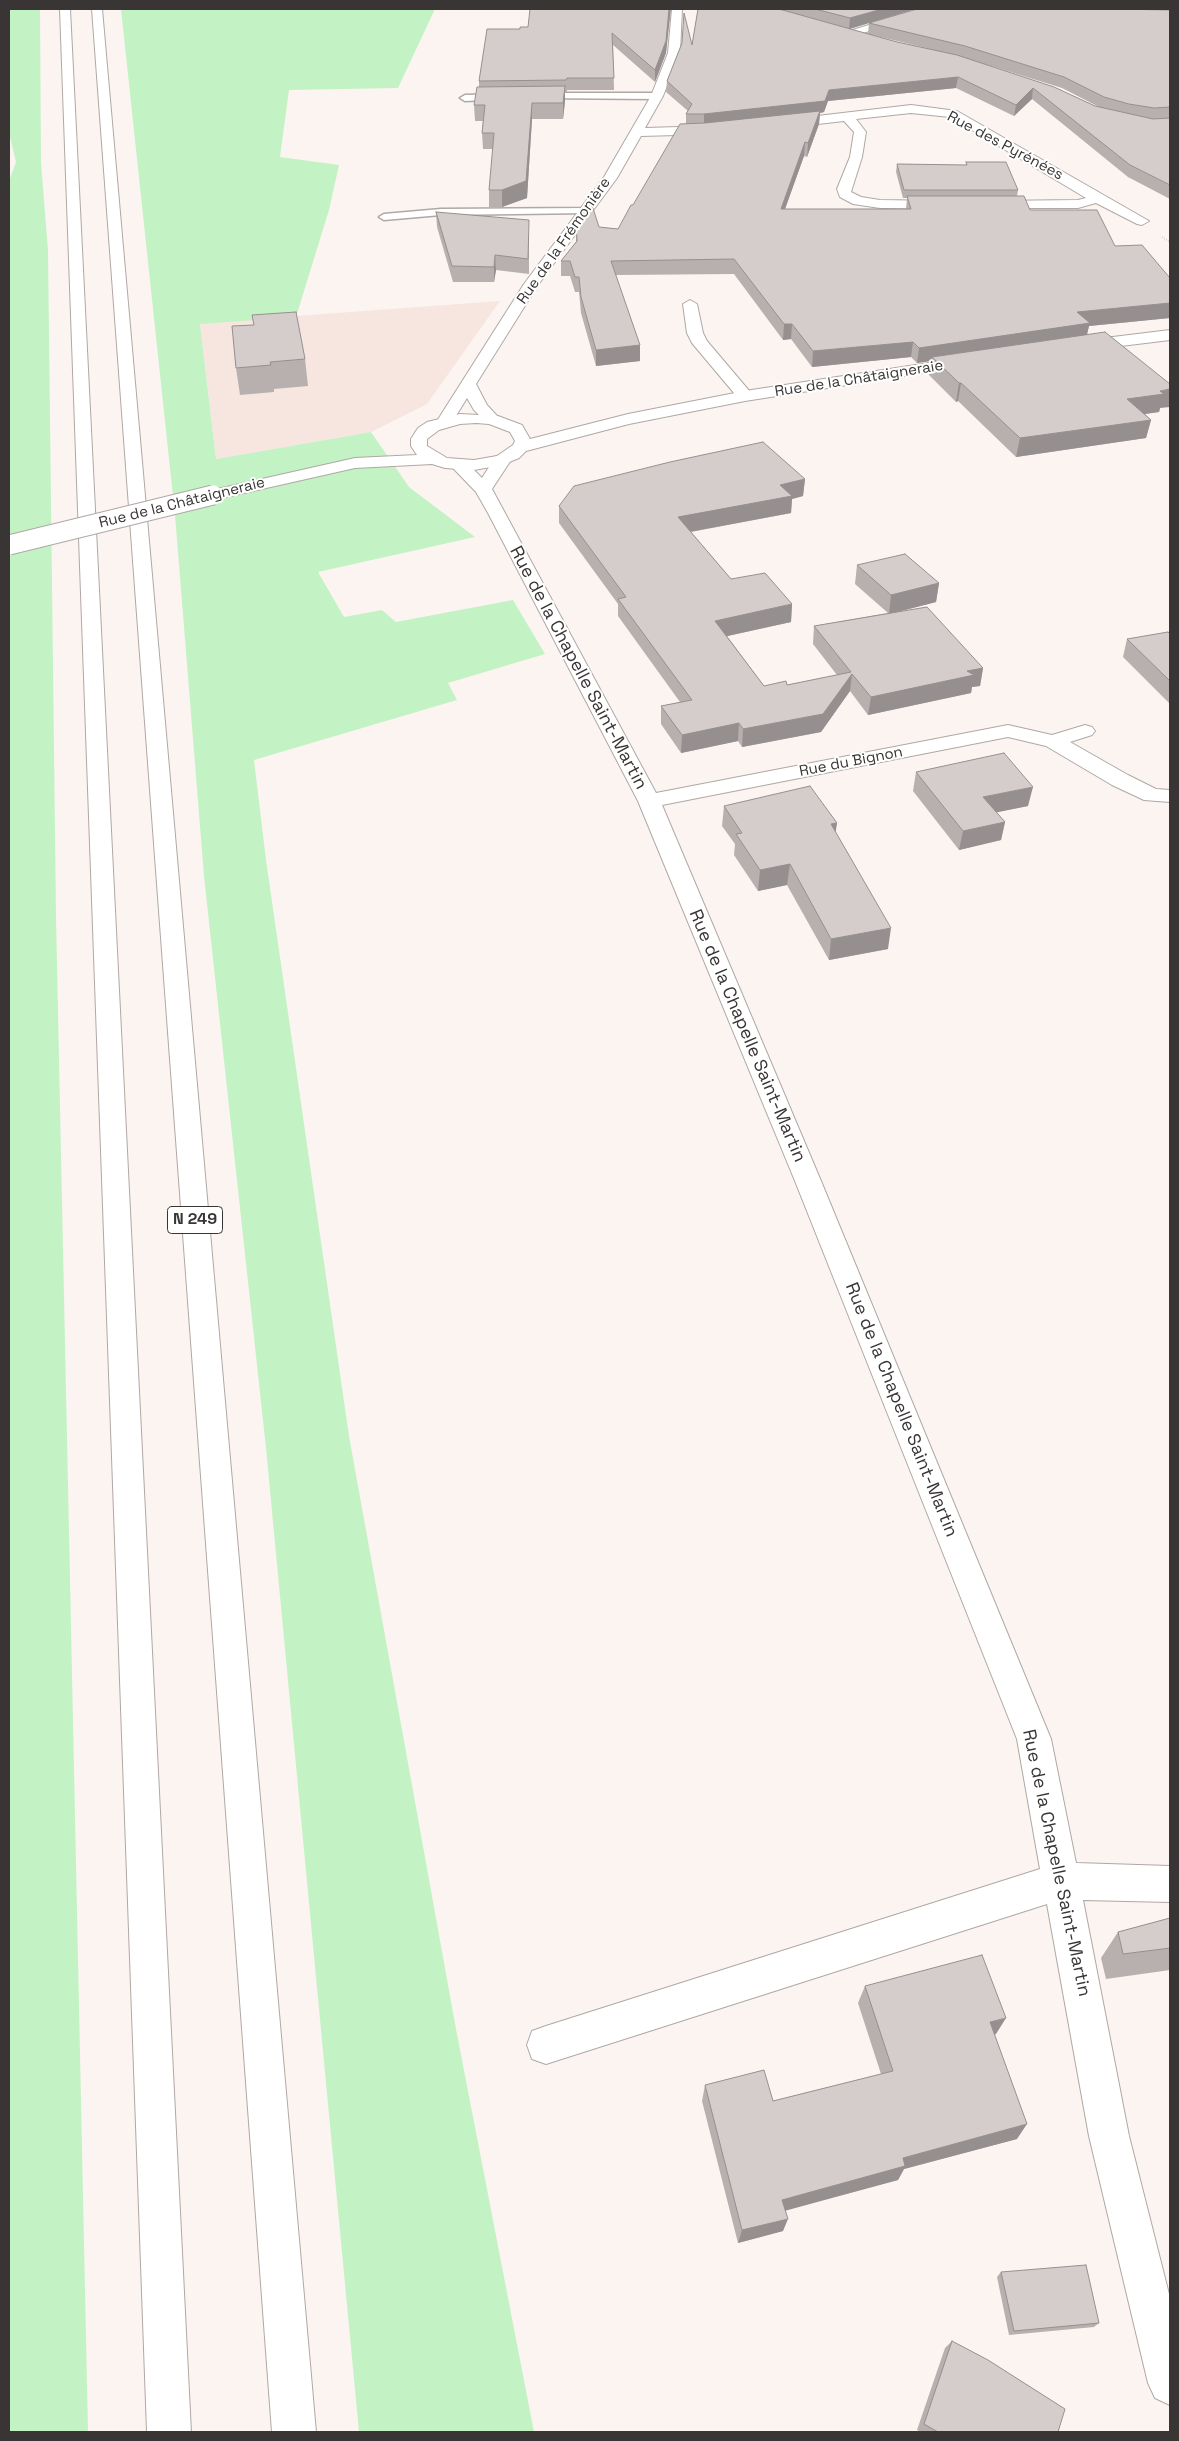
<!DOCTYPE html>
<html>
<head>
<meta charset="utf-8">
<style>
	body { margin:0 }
	#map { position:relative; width:1179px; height:2441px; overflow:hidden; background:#fcf4f1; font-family:"Space Grotesk",sans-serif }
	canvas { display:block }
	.frame { position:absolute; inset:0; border:10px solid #383534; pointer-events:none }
</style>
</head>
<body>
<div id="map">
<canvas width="1179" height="2441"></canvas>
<div class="frame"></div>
</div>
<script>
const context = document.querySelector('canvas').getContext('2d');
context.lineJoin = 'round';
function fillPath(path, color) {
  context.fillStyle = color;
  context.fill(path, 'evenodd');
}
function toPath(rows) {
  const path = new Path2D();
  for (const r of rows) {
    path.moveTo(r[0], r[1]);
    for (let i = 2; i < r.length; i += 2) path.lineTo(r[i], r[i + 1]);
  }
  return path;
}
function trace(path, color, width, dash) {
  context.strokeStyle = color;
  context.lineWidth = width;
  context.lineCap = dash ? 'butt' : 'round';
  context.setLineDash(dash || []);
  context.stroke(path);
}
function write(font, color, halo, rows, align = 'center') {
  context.font = font + ' "Space Grotesk",sans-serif';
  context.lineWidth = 4;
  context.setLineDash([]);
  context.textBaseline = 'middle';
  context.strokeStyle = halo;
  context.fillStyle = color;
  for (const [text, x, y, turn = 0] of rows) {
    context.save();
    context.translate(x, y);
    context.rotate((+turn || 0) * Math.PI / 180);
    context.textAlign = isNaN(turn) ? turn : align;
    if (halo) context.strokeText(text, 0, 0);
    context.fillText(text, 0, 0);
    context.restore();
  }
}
fillPath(toPath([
	[500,301,427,404,371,432,216,459,200,323]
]), '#f6e6df');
fillPath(toPath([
	[9,9,40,9,41,163,48,250,56,917,88,2432,9,2432,9,181,16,162,9,133],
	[121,9,435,9,398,88,289,90,280,157,339,165,329,210,296,317,200,324,216,459,371,432,409,487,475,537,318,572,344,617,382,610,396,622,513,600,545,654,448,683,457,700,254,760,266,860,349,1436,456,2029,534,2432,359,2432,266,1448,204,876,175,515]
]), '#c3f3c5');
const lane = toPath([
	[538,93,657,93,662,96,657,99,535,98,533,96,538,93],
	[505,94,508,95,508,99,465,101,460,98,465,95,505,94],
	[585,208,589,209,589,213,441,215,384,220,379,217,384,214,441,209,585,208]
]);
const street = toPath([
	[672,9,682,9,680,53,663,96,645,128,713,126,719,130,713,134,641,136,617,178,538,285,476,384,487,405,500,419,498,422,486,422,474,410,467,398,451,424,439,424,437,421,524,284,604,177,651,96,668,53,672,9],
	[921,9,937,9,854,36,846,36,844,34,846,32,921,9],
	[911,105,957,111,1149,221,1142,225,1137,224,1096,203,1078,208,986,208,984,205,986,202,991,201,1078,200,1086,198,950,117,911,113,856,119,866,132,862,157,851,192,861,197,880,200,943,201,950,205,943,209,880,208,853,204,840,197,837,189,850,157,854,132,844,121,783,128,777,124,783,120,911,105],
	[690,300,697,304,703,333,707,341,751,393,753,396,751,399,739,399,692,343,687,333,683,304,690,300],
	[502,455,508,456,511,460,492,489,656,793,1008,725,1052,735,1085,725,1092,727,1095,731,1092,735,1070,742,1128,775,1156,789,1170,790,1170,802,1144,800,1112,785,1046,746,1008,737,662,805,821,1181,1051,1739,1076,1863,1170,1866,1170,1902,1083,1900,1129,2136,1170,2298,1170,2405,1155,2398,1148,2383,1089,2136,1047,1904,546,2064,532,2059,527,2045,532,2031,546,2026,1040,1869,1017,1739,795,1181,638,801,488,513,476,492,450,465,453,461,465,461,482,478,496,456,502,455]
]);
const secondary = toPath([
	[1170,330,1170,340,1080,351,1072,346,1080,341,1170,330],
	[968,357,976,362,974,365,745,401,629,424,526,451,519,458,502,465,474,470,445,468,432,464,355,468,213,500,207,499,204,495,207,491,213,490,355,458,417,455,411,446,411,439,418,428,427,422,460,414,498,416,522,425,530,439,628,414,745,391,968,357],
	[476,423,489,424,510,432,515,441,513,445,497,456,474,460,447,458,427,446,427,439,439,430,460,424,476,423]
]);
const highway = toPath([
	[60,9,70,9,191,2432,147,2432,60,9],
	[92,9,102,9,316,2432,272,2432,92,9]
]);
trace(lane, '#afa8a5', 3);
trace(street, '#afa8a5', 2);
trace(secondary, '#afa8a5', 2);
trace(highway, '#afa8a5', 2);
trace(toPath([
	[1162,237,1170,242]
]), '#b7b1ae', 2, [0.5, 2]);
fillPath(lane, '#fff');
fillPath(street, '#fff');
fillPath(secondary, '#fff');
fillPath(highway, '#fff');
const secondaryBridge = toPath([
	[9,545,213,495]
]);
trace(secondaryBridge, '#afa8a5', 21, []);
trace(secondaryBridge, '#fff', 19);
fillPath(toPath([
	[670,9,666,53,655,82,613,45,614,90,567,90,567,92,565,92,565,101,563,119,532,119,527,198,502,207,489,207,489,190,493,149,483,149,482,133,483,121,475,121,474,105,479,87,479,81,520,29,528,27],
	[698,9,915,9,850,29,868,34,869,23,917,9,1155,9,1154,10,1170,10,1170,199,1128,177,1032,99,1014,116,956,88,828,101,824,112,820,113,819,124,807,157,804,156,785,209,906,209,907,198,903,198,896,172,897,164,966,165,966,162,1018,190,1017,196,1030,210,1115,246,1170,278,1170,318,1089,326,1087,335,1160,408,1159,412,1145,414,1151,420,1146,438,1016,457,958,401,956,402,929,375,931,361,917,363,911,357,812,367,791,339,783,340,734,274,616,275,640,361,596,366,581,313,579,292,575,292,570,276,561,276,561,261,576,242,576,223,599,227,618,229,686,123,686,114,688,111,666,92,667,81,692,45],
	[872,35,931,49,897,42],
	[985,64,1062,88,1101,108,1095,106],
	[436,212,529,235,529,274,496,270,494,282,453,282,437,227],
	[232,326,305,359,308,386,274,389,274,392,240,395,236,368],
	[805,479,803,496,792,499,791,513,691,532,731,579,792,604,791,622,727,636,764,686,787,685,837,675,813,644,814,626,888,613,855,584,857,565,939,583,936,602,898,612,983,668,980,686,972,687,971,693,868,715,850,691,821,732,742,747,738,741,681,753,661,724,661,706,680,702,618,616,618,604,559,523,559,506],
	[1170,634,1170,704,1123,657,1127,639],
	[916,772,1028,806,996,812,1005,822,1001,840,959,850,913,791],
	[724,806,837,823,835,832,888,949,829,960,787,885,758,891,734,855,735,844,722,826],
	[1170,1918,1170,1970,1106,1979,1101,1958,1118,1932],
	[865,1986,996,2034,994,2035,1017,2139,904,2169,898,2180,785,2210,783,2231,738,2243,702,2101,705,2085,773,2101,881,2074,858,2003],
	[1001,2272,1099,2323,1094,2327,1009,2335,997,2277],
	[952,2341,1058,2432,921,2432,917,2430,945,2348]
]), '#b7b0af');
fillPath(toPath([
	[669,9,671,9,666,53,655,82,655,70],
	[882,9,915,9,849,29,850,18],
	[958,77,956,88,828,101,824,112,820,113,819,124,807,157,808,143,704,125,704,114,829,90],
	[565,86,565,101,563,119,563,103],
	[1033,88,1032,99,1014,116,1016,105],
	[532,103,532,119,527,198,502,207,502,190],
	[805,142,804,156,780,223,781,209],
	[495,255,496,270,494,282,494,267],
	[1170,303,1170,318,1089,326,1086,338,932,357,931,361,917,363,919,348,1077,312],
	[784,324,792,324,791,339,783,340],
	[913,342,911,357,812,367,813,351],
	[640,345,640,361,596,366,596,350],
	[959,383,961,383,958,401,956,402],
	[1170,389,1170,407,1160,408,1159,412,1123,417,1127,399,1160,391],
	[1151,420,1146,438,1016,457,1020,438],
	[805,479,803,496,792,499,791,513,678,534,678,517,780,485],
	[939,583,936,602,889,614,891,595],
	[792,604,791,622,714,639,715,621],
	[983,668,980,686,972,687,971,693,868,715,871,697,967,671],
	[852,674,850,691,821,732,742,747,743,729],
	[739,723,738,741,681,753,682,735],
	[1033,787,1028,806,979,816,983,797],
	[1005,822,1001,840,959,850,963,831],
	[837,823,834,843,831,824],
	[790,864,787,885,758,891,760,870],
	[891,928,888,949,829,960,831,939],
	[1006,2018,996,2034,980,2039,990,2022],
	[1027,2124,1017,2139,904,2169,898,2180,777,2213,782,2200,903,2158],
	[788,2219,783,2231,738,2243,742,2230]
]), '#95908f');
const building = toPath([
	[530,9,669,9,666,41,655,70,612,33,614,78,567,78,566,80,479,81,487,29,520,29,520,27,528,27,530,9],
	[698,9,779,9,897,42,957,55,1054,87,1095,106,1153,119,1170,118,1170,185,1130,165,1033,88,1016,105,958,77,829,90,825,101,704,114,686,114,692,104,667,81,682,43,684,13,692,45,698,9],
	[815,9,882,9,850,18,815,9],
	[917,9,1114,9,1170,10,1170,107,1154,108,1129,104,1104,97,1064,77,965,46,869,23,917,9],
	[565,86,563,103,532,103,526,181,502,190,489,190,494,133,482,133,485,105,474,105,477,87,565,86],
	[820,111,808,143,805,142,781,209,911,209,907,196,1024,196,1030,210,1097,210,1115,246,1142,245,1170,278,1170,303,1077,312,1090,323,919,348,913,342,813,351,792,324,784,324,734,259,611,261,640,345,596,350,581,297,579,277,575,277,570,261,561,261,577,241,576,223,591,202,599,227,618,229,631,205,633,205,680,124,705,123,820,111],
	[966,162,1006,162,1018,190,904,190,897,164,967,165,966,162],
	[436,212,529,220,528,259,495,255,494,267,452,266,436,212],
	[296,312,305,359,270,362,271,365,236,368,232,326,254,325,252,315,296,312],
	[1105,332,1170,384,1170,389,1160,391,1164,394,1127,399,1151,420,1020,438,961,383,959,383,932,357,1105,332],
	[763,442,805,479,780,485,792,496,678,517,731,579,765,573,792,604,715,621,764,686,786,681,787,685,851,672,814,626,927,607,983,668,967,671,974,675,871,697,852,674,823,714,743,729,739,723,682,735,661,706,692,700,618,599,626,597,559,506,574,486,670,462,763,442],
	[905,554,939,583,891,595,857,565,905,554],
	[1168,632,1170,634,1170,681,1127,639,1168,632],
	[1004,753,1033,787,983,797,1005,822,963,831,916,772,1004,753],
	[810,786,837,823,831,824,891,928,831,939,790,864,760,870,736,834,742,833,724,806,810,786],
	[1170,1918,1170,1948,1123,1954,1118,1932,1170,1918],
	[982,1955,1006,2018,990,2022,1027,2124,903,2158,905,2166,782,2200,788,2219,742,2230,705,2085,764,2070,773,2101,893,2071,865,1986,982,1955],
	[1086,2265,1099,2323,1014,2331,1001,2272,1086,2265],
	[952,2341,988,2360,1065,2409,1058,2432,938,2432,924,2424,952,2341]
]);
fillPath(building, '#d5cdcc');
trace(building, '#95908f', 1);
write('15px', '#383534', '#fff', [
	["Rue des Pyrénées",1005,146,28],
	["Rue de la Frémonière",564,241,-55],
	["Rue de la Châtaigneraie",859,379,-9],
	["Rue de la Châtaigneraie",182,503,-14],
	["Rue du Bignon",851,762,-11]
]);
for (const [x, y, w] of [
	[195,1220,55]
]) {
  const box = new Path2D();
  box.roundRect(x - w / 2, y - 13.5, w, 27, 4);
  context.fillStyle = '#fff';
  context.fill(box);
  trace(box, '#383534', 1);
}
write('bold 16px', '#383534', null, [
	["N 249",195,1220]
]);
write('18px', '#383534', '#fff', [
	["Rue de la Chapelle Saint-Martin",578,668,62],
	["Rue de la Chapelle Saint-Martin",747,1036,67],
	["Rue de la Chapelle Saint-Martin",901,1410,68],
	["Rue de la Chapelle Saint-Martin",1056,1863,78]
]);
</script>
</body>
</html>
